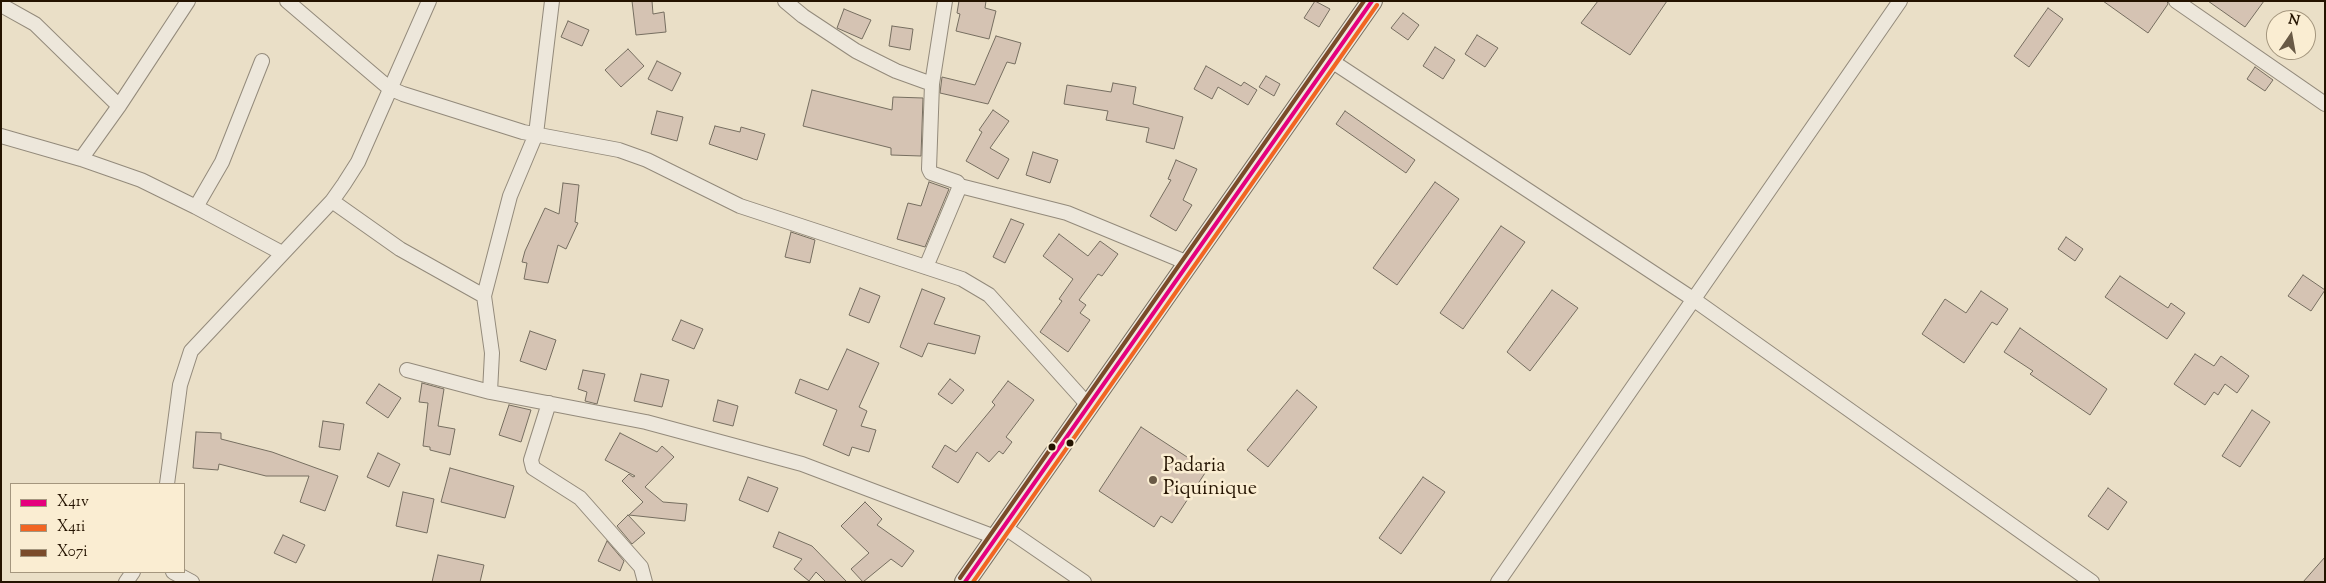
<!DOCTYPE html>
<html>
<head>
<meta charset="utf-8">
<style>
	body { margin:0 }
	#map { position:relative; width:2326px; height:583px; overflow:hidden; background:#eadfc7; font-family:"Sorts Mill Goudy",serif }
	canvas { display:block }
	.frame { position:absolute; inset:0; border:2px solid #241300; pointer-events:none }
	.legend { position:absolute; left:10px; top:483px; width:175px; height:90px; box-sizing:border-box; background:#faedd2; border:1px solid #a4967e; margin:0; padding:6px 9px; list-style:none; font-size:15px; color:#241300 }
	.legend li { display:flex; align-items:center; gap:10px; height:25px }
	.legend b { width:25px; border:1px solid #a4967e }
	.north { position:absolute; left:2266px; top:10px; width:50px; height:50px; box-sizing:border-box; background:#faedd2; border:1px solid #a4967e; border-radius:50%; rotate:12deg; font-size:14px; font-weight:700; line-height:20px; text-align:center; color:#241300 }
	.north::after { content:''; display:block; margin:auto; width:18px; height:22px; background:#695a46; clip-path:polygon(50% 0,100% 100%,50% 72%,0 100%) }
</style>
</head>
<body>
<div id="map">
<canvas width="2326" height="583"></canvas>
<div class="frame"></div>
<ul class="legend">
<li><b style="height:6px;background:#e5007d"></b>X41v</li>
<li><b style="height:6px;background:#f26522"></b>X41i</li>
<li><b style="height:6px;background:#7a4b2a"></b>X07i</li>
</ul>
<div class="north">N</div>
</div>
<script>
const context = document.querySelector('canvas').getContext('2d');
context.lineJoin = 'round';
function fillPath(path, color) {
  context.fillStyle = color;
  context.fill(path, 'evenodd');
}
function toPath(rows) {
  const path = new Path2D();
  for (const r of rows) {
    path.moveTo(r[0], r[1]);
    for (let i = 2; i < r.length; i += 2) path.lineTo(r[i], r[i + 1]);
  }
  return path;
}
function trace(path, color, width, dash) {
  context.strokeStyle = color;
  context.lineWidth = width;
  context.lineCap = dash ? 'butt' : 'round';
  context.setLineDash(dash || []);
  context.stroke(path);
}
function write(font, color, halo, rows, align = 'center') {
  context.font = font + ' "Sorts Mill Goudy",serif';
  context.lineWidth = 5;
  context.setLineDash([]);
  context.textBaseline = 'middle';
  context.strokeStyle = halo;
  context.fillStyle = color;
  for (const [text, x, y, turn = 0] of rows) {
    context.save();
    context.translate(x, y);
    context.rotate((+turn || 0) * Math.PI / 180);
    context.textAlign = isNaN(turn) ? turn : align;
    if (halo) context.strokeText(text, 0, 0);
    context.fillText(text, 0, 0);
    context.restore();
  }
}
const building = toPath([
	[632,1,652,1,653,14,664,12,666,32,636,35,632,1],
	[959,1,986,1,985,8,996,11,989,39,956,31,960,14,957,13,959,1],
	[1315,1,1330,9,1319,27,1304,18,1315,1],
	[1598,1,1667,1,1630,55,1581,23,1598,1],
	[2103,1,2167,1,2168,4,2148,33,2103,1],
	[2208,1,2264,1,2245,27,2208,1],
	[2048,8,2063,19,2029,67,2014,56,2048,8],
	[844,9,871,20,862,39,837,28,844,9],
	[1403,13,1419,25,1408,40,1391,28,1403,13],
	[568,21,589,30,582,46,561,37,568,21],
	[892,26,913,29,910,50,889,46,892,26],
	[1477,35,1498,48,1485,67,1465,54,1477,35],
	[996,36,1021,43,1015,64,1007,62,988,104,940,93,942,77,975,85,996,36],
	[1435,47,1455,60,1443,79,1423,66,1435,47],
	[628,49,644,66,621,87,605,70,628,49],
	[657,61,681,73,672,91,648,79,657,61],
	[1206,66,1241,86,1244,82,1257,90,1248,105,1218,87,1212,99,1194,89,1206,66],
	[2255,67,2273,80,2265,91,2247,79,2255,67],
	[1266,76,1280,84,1274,96,1259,87,1266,76],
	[1113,83,1136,87,1133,104,1183,117,1174,149,1146,142,1149,128,1106,120,1108,111,1064,104,1067,85,1111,92,1113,83],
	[812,90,892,110,893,97,923,98,921,156,891,155,891,148,803,126,812,90],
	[993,110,1009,121,990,148,1009,159,998,179,966,161,982,132,979,130,993,110],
	[657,111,683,117,677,141,651,134,657,111],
	[1345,111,1415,160,1406,173,1336,124,1345,111],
	[715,126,740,132,741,127,765,134,757,160,709,144,715,126],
	[1033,152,1058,160,1050,183,1026,175,1033,152],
	[1176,160,1197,169,1183,200,1192,205,1176,231,1150,216,1171,180,1168,179,1176,160],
	[929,182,949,189,925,247,897,239,908,203,921,206,929,182],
	[1435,182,1459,199,1397,285,1373,268,1435,182],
	[563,183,579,185,575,222,578,223,566,249,558,245,548,283,524,279,527,263,522,262,525,251,545,208,559,214,563,183],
	[1011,219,1024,224,1005,263,993,257,1011,219],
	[1501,226,1525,242,1463,329,1440,313,1501,226],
	[791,232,815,240,810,263,785,257,791,232],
	[1059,234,1088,256,1100,241,1118,254,1102,276,1098,274,1079,300,1086,305,1080,313,1090,320,1068,352,1040,332,1062,301,1059,299,1073,279,1043,256,1059,234],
	[2066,237,2083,249,2075,261,2058,249,2066,237],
	[2303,275,2325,290,2311,311,2288,296,2303,275],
	[2120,276,2168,308,2171,303,2185,313,2167,339,2105,297,2120,276],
	[860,288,880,296,869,323,849,315,860,288],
	[922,289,945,298,934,324,980,336,975,354,928,343,922,357,900,347,922,289],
	[1552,290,1578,308,1530,371,1507,352,1552,290],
	[1981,291,2008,309,1997,325,1992,322,1964,363,1922,334,1945,299,1966,313,1981,291],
	[681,320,703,329,694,349,672,340,681,320],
	[2020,328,2107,389,2090,415,2030,374,2033,371,2004,352,2020,328],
	[530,331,556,340,546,370,520,361,530,331],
	[847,349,879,363,859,407,867,411,861,426,876,430,869,452,852,447,849,456,823,445,837,410,795,393,800,379,828,390,847,349],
	[2195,354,2214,366,2221,356,2249,376,2237,393,2225,384,2218,395,2214,392,2205,405,2174,384,2195,354],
	[583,370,605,374,597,404,585,401,587,392,578,389,583,370],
	[641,374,669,380,662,407,634,401,641,374],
	[950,379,964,390,952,404,938,394,950,379],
	[1008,381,1034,400,1006,437,1012,442,1003,454,999,451,989,462,977,452,958,483,932,467,945,445,956,452,995,405,992,402,1008,381],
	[422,383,444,389,438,426,455,429,450,455,430,450,430,447,423,446,428,403,419,402,422,383],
	[379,384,401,398,388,418,366,403,379,384],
	[1297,390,1317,407,1268,467,1247,450,1297,390],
	[718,400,738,406,733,426,713,421,718,400],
	[509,405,531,410,521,442,499,435,509,405],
	[2252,410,2270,422,2240,467,2222,456,2252,410],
	[323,421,344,424,340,450,319,447,323,421],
	[1141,427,1207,470,1172,523,1161,516,1154,527,1099,491,1141,427],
	[196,432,221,433,221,439,272,452,338,476,325,511,300,502,309,476,266,476,219,464,218,470,193,468,196,432],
	[620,433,657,452,662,446,674,457,645,487,663,502,687,504,685,521,629,515,643,502,622,481,629,474,633,477,635,476,605,460,620,433],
	[378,453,400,464,389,487,367,477,378,453],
	[450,468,514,486,505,518,441,502,450,468],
	[748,477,778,488,768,512,739,500,748,477],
	[1423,477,1445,492,1401,554,1379,538,1423,477],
	[2108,488,2127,502,2108,530,2088,516,2108,488],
	[403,492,434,499,427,533,396,526,403,492],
	[865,502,882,519,877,525,914,551,902,567,891,559,863,582,851,569,869,553,841,526,865,502],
	[628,515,645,533,632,544,617,526,628,515],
	[779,532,812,546,847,582,826,582,816,572,809,581,794,569,802,559,773,547,779,532],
	[283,535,305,545,296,563,274,553,283,535],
	[607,541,624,561,620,571,598,561,607,541],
	[438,555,484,565,480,582,432,582,438,555],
	[2325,557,2325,582,2303,582,2325,557]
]);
fillPath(building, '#d5c3b3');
trace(building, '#766e60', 1);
const minor = toPath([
	[287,1,376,77,389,88,403,94,523,132,619,150,647,160,740,206,962,279,989,295,1088,405],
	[785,1,803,16,856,51,896,71,932,84],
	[2176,1,2325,104],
	[1,5,35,24,119,106],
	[1330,60,1693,299,2092,582],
	[1,136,81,159,141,180,196,207,282,253],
	[81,159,119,106,188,1],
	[960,186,1067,213,1188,263],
	[332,201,400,249,484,296],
	[196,207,222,162,262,61],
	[926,267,960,186,957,182,931,173,929,169,932,84,945,1],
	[407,370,490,392,646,422,802,464,995,537],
	[490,392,492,353,484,296,510,196,536,134,552,1],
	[549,403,531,460,533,468,580,498,641,567,645,582],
	[167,484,180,385,191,351,332,201,344,184,358,162,429,1],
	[1004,527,1084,582],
	[173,572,192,582],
	[126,582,133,572],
	[1498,582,1900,1]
]);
const secondary = toPath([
	[965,582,1372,1]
]);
trace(minor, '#938a7b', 16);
trace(secondary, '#766e60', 22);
trace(minor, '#ede7db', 14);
trace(secondary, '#ede7db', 20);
trace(toPath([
	[965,582,1372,1]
]), '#e5007d', 4);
trace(toPath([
	[973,582,1377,5]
]), '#f26522', 4);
trace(toPath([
	[960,578,1364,1]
]), '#7a4b2a', 4);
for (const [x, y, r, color] of [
	[1070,443,4.5,"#241300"],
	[1052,447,4.5,"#241300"],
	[1153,480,5,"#695a46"]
]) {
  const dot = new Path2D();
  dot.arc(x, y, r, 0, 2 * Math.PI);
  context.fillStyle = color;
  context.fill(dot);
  trace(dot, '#faedd2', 2);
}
write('20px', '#241300', '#faedd2', [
	["Padaria",1163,468],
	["Piquinique",1163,491]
], 'left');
</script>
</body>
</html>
